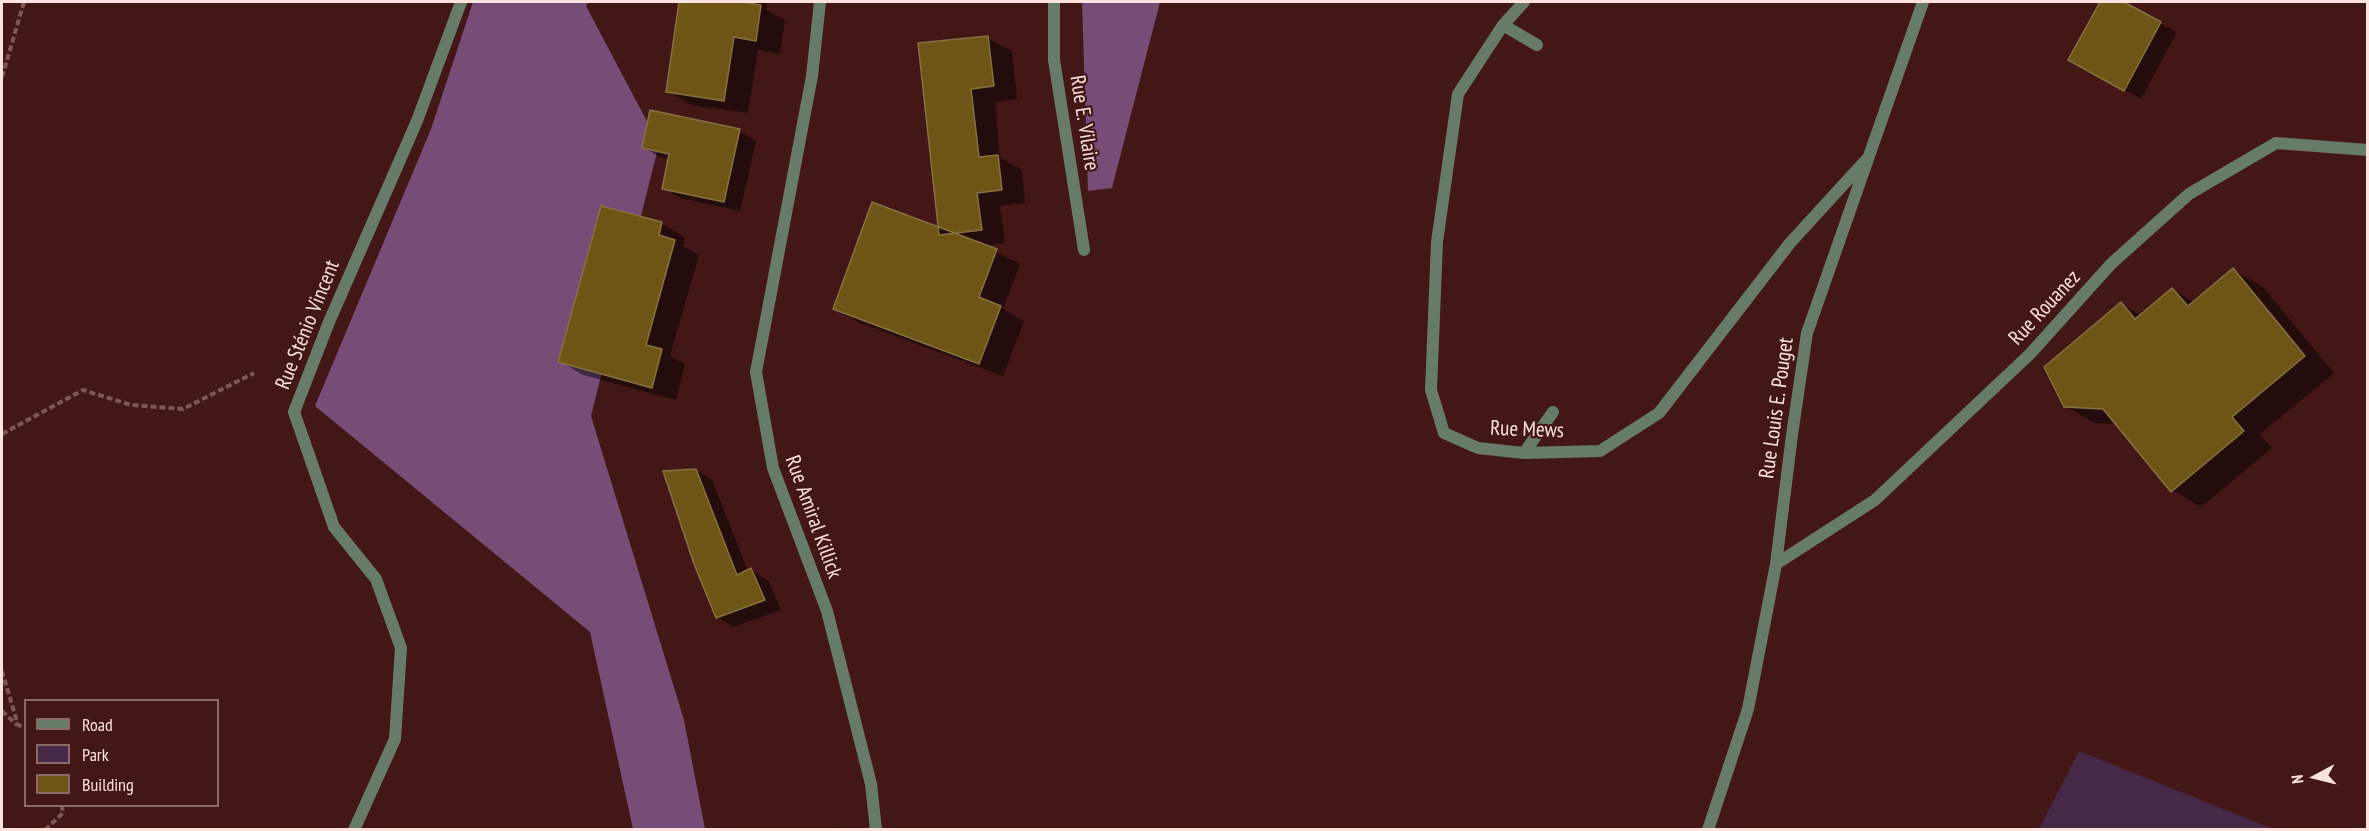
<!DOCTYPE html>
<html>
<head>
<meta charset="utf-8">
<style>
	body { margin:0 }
	#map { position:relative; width:2369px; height:831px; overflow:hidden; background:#431715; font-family:"PT Sans Narrow",sans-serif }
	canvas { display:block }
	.frame { position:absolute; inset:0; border:3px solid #fce3e0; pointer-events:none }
	.legend { position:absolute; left:24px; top:699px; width:195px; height:108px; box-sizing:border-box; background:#431715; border:2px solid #8d6966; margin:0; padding:8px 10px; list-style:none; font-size:18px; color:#fce3e0 }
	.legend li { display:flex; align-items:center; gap:12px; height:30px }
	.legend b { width:30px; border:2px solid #8d6966 }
	.north { position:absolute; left:2285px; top:747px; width:60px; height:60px; -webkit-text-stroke:4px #431715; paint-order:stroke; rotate:263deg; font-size:16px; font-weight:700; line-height:24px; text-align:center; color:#fce3e0 }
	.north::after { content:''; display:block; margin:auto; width:21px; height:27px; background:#fce3e0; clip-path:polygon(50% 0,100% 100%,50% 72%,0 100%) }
</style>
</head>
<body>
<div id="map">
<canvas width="2369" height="831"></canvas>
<div class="frame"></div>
<ul class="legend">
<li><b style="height:8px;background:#677c68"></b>Road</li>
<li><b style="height:16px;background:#452946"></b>Park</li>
<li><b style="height:16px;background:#6f5515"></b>Building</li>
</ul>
<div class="north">N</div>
</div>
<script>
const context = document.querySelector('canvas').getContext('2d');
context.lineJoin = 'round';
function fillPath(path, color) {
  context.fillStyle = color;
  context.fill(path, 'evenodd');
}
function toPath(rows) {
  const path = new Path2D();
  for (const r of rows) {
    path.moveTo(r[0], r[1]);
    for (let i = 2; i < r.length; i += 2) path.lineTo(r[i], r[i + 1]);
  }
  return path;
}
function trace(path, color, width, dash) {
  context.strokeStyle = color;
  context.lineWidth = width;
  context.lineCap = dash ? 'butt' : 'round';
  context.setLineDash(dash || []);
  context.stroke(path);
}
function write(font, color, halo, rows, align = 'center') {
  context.font = font + ' "PT Sans Narrow",sans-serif';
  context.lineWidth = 4.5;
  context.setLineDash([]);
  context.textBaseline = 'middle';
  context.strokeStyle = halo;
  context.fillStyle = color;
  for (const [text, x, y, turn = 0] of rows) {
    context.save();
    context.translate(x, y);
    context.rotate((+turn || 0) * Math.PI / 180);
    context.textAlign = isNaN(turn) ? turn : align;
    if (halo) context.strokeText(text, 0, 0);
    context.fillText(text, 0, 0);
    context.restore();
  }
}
fillPath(toPath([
	[2079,751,2273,829,2039,829]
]), '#452946');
fillPath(toPath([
	[473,2,588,2,586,6,659,144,591,416,684,720,705,829,633,829,590,632,315,406,431,129],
	[1082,2,1160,2,1112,188,1088,191]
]), '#774d78');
fillPath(toPath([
	[681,2,767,2,766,10,785,20,780,54,758,50,748,113,691,105,667,91],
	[2102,2,2121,2,2177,32,2141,99,2070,60],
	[988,38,1012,51,1017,99,995,102,1000,158,1022,170,1025,203,1000,206,1005,243,984,246,1020,264,1003,309,1024,321,1003,376,858,322,835,309,940,229,919,45],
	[739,131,756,141,740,211,680,198,664,188,670,159,660,157,644,148],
	[602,207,662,224,685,237,683,246,699,255,670,356,685,364,676,400,583,375,560,361],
	[2233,270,2263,287,2334,373,2260,434,2272,448,2201,507,2172,490,2117,424,2094,423,2065,406,2121,304,2142,316,2173,290,2194,302],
	[695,470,712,480,748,571,751,570,768,580,781,610,734,627,717,617],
	[837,827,842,830,823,830]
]), '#0007');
const building = toPath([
	[679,2,742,2,761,5,756,41,734,37,724,101,666,92,679,2],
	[2100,2,2124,2,2161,22,2124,91,2068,60,2100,2],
	[988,36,994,86,971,89,979,157,998,155,1002,190,977,193,982,230,939,235,918,43,988,36],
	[650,110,740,129,724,202,662,189,669,154,642,148,650,110],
	[872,202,997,249,979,297,1001,306,979,364,833,309,872,202],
	[601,206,662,222,659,235,675,240,646,345,662,349,652,388,558,362,601,206],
	[2233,268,2305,356,2232,417,2244,431,2171,492,2103,409,2064,407,2044,367,2121,302,2135,319,2172,288,2188,306,2233,268],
	[696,469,737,575,751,568,765,600,716,618,694,564,663,471,696,469]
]);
fillPath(building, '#6f5515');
trace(building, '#867143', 1.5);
trace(toPath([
	[2,77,24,2],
	[2,434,83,390,131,405,183,409,254,373],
	[2,671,18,725,26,728],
	[2,711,17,725],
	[45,830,63,813,62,806]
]), '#7d5754', 4, [6, 3]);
trace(toPath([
	[1503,25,1537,45],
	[1524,453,1553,412]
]), '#677c68', 12);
trace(toPath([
	[820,2,812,76,756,372,773,468,827,611,871,784,876,830],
	[1054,2,1054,60,1084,250],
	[1524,2,1503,25,1458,94,1437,242,1431,390,1444,433,1478,448,1524,453,1600,451,1659,413,1790,243,1866,160],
	[1776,564,1875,500,2030,354,2111,264,2189,194,2276,143,2368,150],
	[354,830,395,739,401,648,376,579,334,527,294,412,329,322,417,121,461,2],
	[1708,830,1748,709,1776,564,1792,435,1807,333,1923,2]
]), '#677c68', 12);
write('21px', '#fce3e0', '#431715', [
	["Rue E. Vilaire",1084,123,81],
	["Rue Rouanez",2045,308,-47],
	["Rue Sténio Vincent",308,325,-68],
	["Rue Louis E. Pouget",1777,408,-82],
	["Rue Mews",1527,430,2],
	["Rue Amiral Killick",813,517,70]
]);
</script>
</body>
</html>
